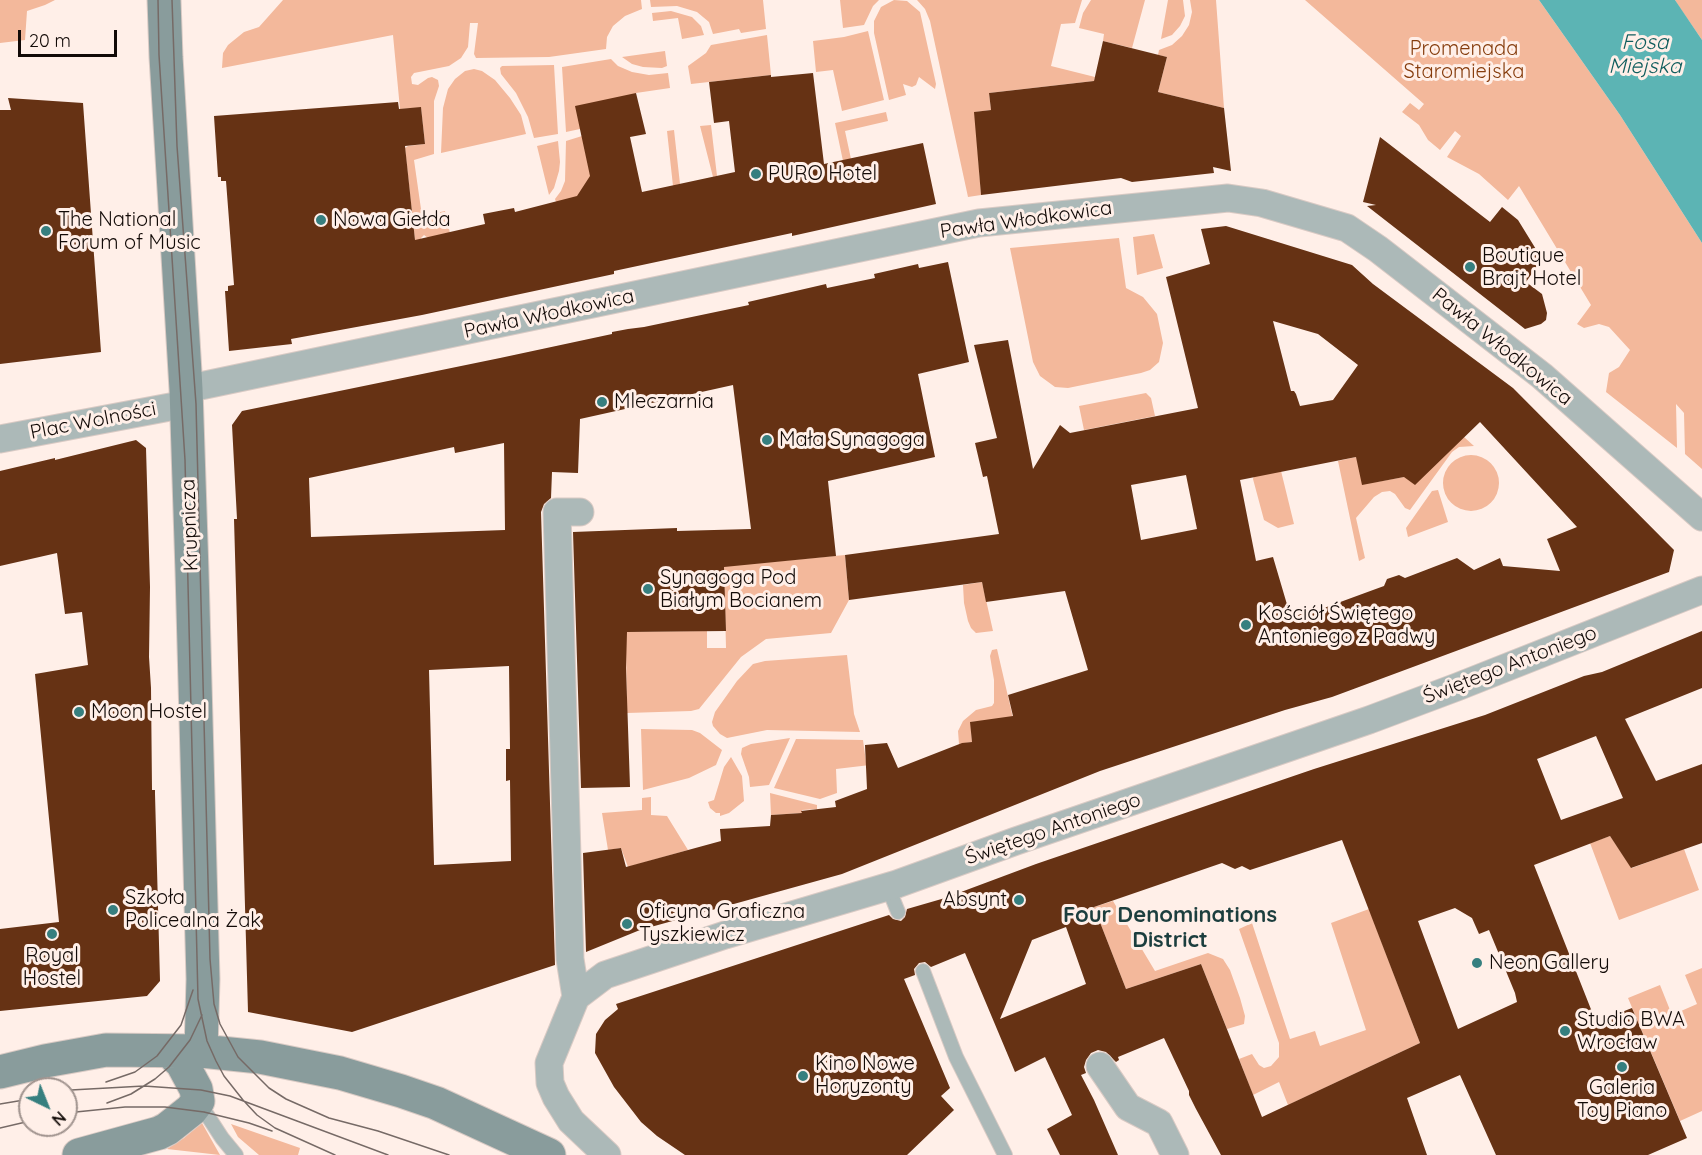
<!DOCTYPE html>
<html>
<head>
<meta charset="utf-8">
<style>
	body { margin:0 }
	#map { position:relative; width:1702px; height:1155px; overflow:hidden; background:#ffefe8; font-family:Quicksand,sans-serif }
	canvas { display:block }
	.north { position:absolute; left:18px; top:1077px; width:60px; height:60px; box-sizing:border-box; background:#ffefe8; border:2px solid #a0938e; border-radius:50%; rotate:137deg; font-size:16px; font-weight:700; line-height:24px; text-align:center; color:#120a07 }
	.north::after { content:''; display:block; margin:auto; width:21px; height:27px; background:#367f7f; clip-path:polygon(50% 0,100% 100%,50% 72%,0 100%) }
	.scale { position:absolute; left:18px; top:30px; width:99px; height:27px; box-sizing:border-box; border:3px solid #120a07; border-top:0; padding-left:8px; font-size:18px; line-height:21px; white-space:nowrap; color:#120a07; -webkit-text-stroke:4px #ffefe8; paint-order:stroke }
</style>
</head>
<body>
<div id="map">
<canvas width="1702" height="1155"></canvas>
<div class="north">N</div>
<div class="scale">20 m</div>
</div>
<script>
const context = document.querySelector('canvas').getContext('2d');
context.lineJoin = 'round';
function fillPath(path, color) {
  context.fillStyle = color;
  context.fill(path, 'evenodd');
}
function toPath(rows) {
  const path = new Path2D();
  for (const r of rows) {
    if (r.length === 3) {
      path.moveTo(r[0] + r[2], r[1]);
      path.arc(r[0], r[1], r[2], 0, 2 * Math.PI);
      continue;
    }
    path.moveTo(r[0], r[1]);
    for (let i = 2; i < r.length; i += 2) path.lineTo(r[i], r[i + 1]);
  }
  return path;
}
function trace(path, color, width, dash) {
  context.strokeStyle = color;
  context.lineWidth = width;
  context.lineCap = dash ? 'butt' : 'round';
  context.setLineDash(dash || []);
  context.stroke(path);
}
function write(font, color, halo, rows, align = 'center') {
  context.font = font + ' Quicksand,sans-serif';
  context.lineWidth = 6;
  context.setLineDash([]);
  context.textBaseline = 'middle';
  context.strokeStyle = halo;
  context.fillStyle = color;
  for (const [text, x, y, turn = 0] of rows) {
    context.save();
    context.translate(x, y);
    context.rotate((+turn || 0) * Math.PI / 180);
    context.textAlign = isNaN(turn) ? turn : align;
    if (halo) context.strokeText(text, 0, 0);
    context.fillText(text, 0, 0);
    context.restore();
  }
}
fillPath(toPath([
	[0,0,55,0,45,5,27,11,25,40,0,43],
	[283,0,641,0,642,9,625,16,613,26,607,37,606,49,549,57,476,58,474,54,478,23,470,23,468,47,461,58,449,66,414,73,411,77,412,84,418,85,428,78,432,77,438,80,439,86,434,101,434,154,414,160,422,216,445,211,450,233,428,238,424,235,421,238,417,259,405,148,408,146,425,144,421,108,400,109,393,35,222,68,223,53,228,45,244,32,259,27],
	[650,0,763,0,766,29,741,33,739,29,713,34,709,22,697,12,677,6,651,7],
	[840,0,879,0,873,6,864,25,843,28],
	[894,0,907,1,920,12,936,84,935,89,919,77,916,85,912,87,903,84,906,95,889,100,874,33,874,21,881,7],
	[917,0,1082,0,1075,23,1061,24,1051,66,1095,77,1094,81,989,93,991,110,975,112,981,195,968,197,930,21,925,9],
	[1091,0,1145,0,1132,48,1103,41,1104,34,1079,28,1083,13],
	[1168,0,1183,0,1185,16,1180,26,1172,35,1161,39],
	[1190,0,1216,0,1224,108,1158,92,1167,57,1158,55,1159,50,1172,45,1182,36,1189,25,1192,12],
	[1305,0,1539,0,1620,115,1702,243,1702,469,1685,454,1684,413,1676,404,1677,448,1606,392,1609,373,1619,367,1630,350,1609,327,1599,324,1584,328,1577,324,1591,305,1519,186,1508,200,1479,174,1447,157,1461,136,1455,131,1440,150,1428,140,1419,125,1402,112,1410,103,1419,110,1424,104],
	[1675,0,1702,0,1702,40,1678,5],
	[671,11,692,17,701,26,704,35,682,39,678,18,653,21,652,13],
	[868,31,884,100,842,111,833,70,816,72,813,41,844,37],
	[767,35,771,75,691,84,688,66,706,53,711,45],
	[665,51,667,66,662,68,643,67,632,64,622,57],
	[611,59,618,66,632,72,649,75,668,73,670,88,636,93,580,129,566,132,562,67],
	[554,65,558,134,534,138,528,117,516,93,501,74,500,68,502,66],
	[474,69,482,71,495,80,510,98,521,115,526,134,441,153,443,108,448,89,455,79,465,71],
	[886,112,888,121,845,131,851,159,843,161,835,123],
	[711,125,717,176,713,177,700,126],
	[674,130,680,184,673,186,667,131],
	[582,136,601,225,556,202,555,199,561,191,565,181,566,141],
	[558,141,560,162,559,171,554,188,549,195,537,146],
	[1154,234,1163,268,1137,275,1133,237],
	[1119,238,1126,288,1143,297,1157,314,1163,343,1159,362,1150,370,1141,373,1068,388,1055,387,1040,376,1033,362,1010,248],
	[1146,393,1151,398,1155,416,1084,430,1079,406],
	[1269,422,1294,524,1278,528,1264,520,1253,479],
	[1464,437,1474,446,1459,447,1452,452,1410,510,1405,508,1395,494,1390,491,1382,492,1374,497,1356,518,1365,558,1359,561,1338,461,1356,457,1376,482,1404,477],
	[1471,483,28],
	[1438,490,1448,522,1408,537,1406,528,1432,491],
	[845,555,849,600,831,633,766,639,741,657,699,709,691,711,627,713,626,653,615,632,707,631,707,648,726,648,724,566],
	[982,582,993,631,976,633,971,628,968,621,964,603,963,585],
	[997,649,1013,718,971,722,972,742,959,744,958,731,963,721,976,710,992,706,994,703,994,680,990,656,992,650],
	[847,655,854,714,860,732,767,730,727,738,720,734,713,726,712,722,715,712,737,681,753,664,765,661],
	[641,729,692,730,700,733,722,750,716,765,689,778,643,790],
	[790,738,769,785,750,787,749,777,741,754,742,748,751,744],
	[796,739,863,740,866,762,870,763,870,765,836,769,837,793,820,799,774,788],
	[731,757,742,776,744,801,729,813,720,816,720,813,716,813,710,808,708,802,714,800,724,767],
	[770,793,817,805,817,809,802,810,802,813,771,815],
	[651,797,651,815,667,816,688,850,628,867,621,848,608,850,602,813,642,810,642,798],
	[1610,836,1632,868,1684,849,1699,890,1619,920,1590,843],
	[1113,901,1155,971,1208,953,1223,959,1230,970,1240,998,1245,1016,1244,1024,1227,1029,1201,964,1126,989,1094,907],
	[1369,909,1420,1043,1288,1105,1279,1082,1253,1095,1239,1059,1252,1054,1259,1065,1264,1068,1271,1066,1279,1057,1279,1043,1239,929,1252,923,1290,1039,1315,1031,1320,1046,1366,1030,1331,923],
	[1702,968,1702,1111,1680,1121,1628,998,1660,985,1672,1015,1697,1004,1685,975],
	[202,1123,220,1155,167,1149,184,1138],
	[231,1124,300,1148,298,1155,259,1155,238,1137]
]), '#f3b89b');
fillPath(toPath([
	[1539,0,1675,0,1702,40,1702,243,1620,115]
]), '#5cb4b4');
fillPath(toPath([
	[1103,41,1167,57,1158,92,1224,108,1231,171,1213,167,1214,173,1132,182,1121,178,981,195,974,112,991,110,989,93,1094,81],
	[813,73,824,164,923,143,936,204,792,236,792,233,614,271,614,274,422,315,291,339,292,344,229,351,225,291,228,291,228,286,234,285,226,181,221,181,221,177,218,177,214,116,398,102,399,109,421,107,425,144,405,146,415,240,485,224,483,214,514,208,515,212,577,196,590,176,575,106,636,93,646,134,630,137,642,192,735,172,729,121,714,123,709,82,771,75,771,77],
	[8,98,83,103,101,352,0,364,0,110,11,110],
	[1380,137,1490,222,1502,207,1518,220,1542,259,1526,282,1542,294,1547,313,1546,320,1541,324,1525,329,1367,206,1376,205,1363,202],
	[1226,226,1352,265,1373,284,1513,388,1674,550,1669,572,1332,697,1285,710,1100,771,842,874,640,930,586,952,583,853,621,848,626,867,721,841,720,829,770,826,771,815,802,813,801,811,836,807,835,801,867,789,865,745,887,743,898,768,962,743,972,742,970,722,1013,716,1008,695,1088,670,1065,591,986,602,982,582,849,600,845,555,999,534,987,476,983,477,975,443,997,438,974,345,1008,340,1033,469,1060,425,1070,433,1198,408,1166,277,1210,264,1201,229],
	[1273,321,1318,334,1358,365,1333,400,1300,406,1296,394,1294,391,1291,391],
	[1480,422,1577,527,1547,539,1560,571,1503,566,1500,558,1474,570,1457,558,1405,578,1399,575,1387,579,1384,586,1373,590,1324,608,1323,605,1291,618,1273,557,1256,561,1240,480,1356,457,1362,485,1404,477,1415,485],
	[1186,475,1197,529,1141,540,1131,485],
	[948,262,969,362,918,374,935,457,828,481,836,556,724,567,726,631,627,632,626,668,630,787,581,788,573,532,677,528,677,531,751,529,733,385,580,419,578,473,552,472,551,498,544,504,541,512,555,965,352,1032,248,1012,234,519,237,519,232,425,242,411,500,358,612,334,612,332,628,329,644,327,749,305,748,302,826,284,827,288,875,278,874,274,918,264,919,268],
	[504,443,505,530,311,537,309,478,454,447,455,453],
	[509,666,510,749,506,749,506,781,510,780,511,861,434,865,429,670],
	[136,440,146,448,150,587,149,657,151,688,152,790,155,790,155,794,160,981,147,996,0,1011,0,929,59,922,35,674,88,665,82,612,65,614,57,553,0,566,0,471,55,458,55,460],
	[1702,631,1702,688,1625,719,1656,781,1702,764,1702,843,1631,868,1610,836,1534,865,1596,1022,1632,1008,1687,1138,1648,1155,1496,1155,1460,1075,1407,1098,1427,1155,1221,1155,1196,1109,1189,1095,1189,1091,1164,1038,1118,1057,1119,1060,1116,1062,1106,1052,1098,1050,1091,1053,1086,1060,1084,1067,1086,1073,1081,1075,1094,1100,1118,1155,1060,1155,1047,1129,1072,1115,1045,1057,1015,1072,965,953,931,967,925,962,919,963,914,969,915,975,904,979,950,1088,941,1096,954,1110,907,1155,685,1155,657,1136,641,1122,614,1087,595,1053,596,1034,605,1020,618,1009,616,1004,889,915,893,919,901,921,905,917,907,909,945,898,1036,864,1314,769,1485,715,1584,676,1602,672],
	[1596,736,1623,798,1561,820,1537,759],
	[1342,840,1420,1043,1262,1117,1201,964,1126,989,1094,907,1222,863,1235,869,1242,866,1250,870],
	[1455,908,1472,918,1479,934,1489,930,1515,993,1517,1002,1458,1029,1418,921],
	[1066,927,1086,984,1000,1019,1032,940]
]), '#663214');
const lane = toPath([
	[888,887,898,912],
	[923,971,956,1057,1005,1155],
	[198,1101,222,1138,236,1155]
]);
const street = toPath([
	[186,389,979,223,1228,198,1262,203,1347,228,1378,249,1542,376,1702,517],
	[0,439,186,404],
	[576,997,570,959,557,512,580,512],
	[1100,1066,1128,1107,1159,1123,1175,1155],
	[607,1155,571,1121,556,1097,550,1083,549,1063,576,997,605,975,725,935,897,884,1016,841,1369,720,1457,687,1702,590]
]);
const secondary = toPath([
	[164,0,166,57,186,389,192,572,203,979,201,1051],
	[0,1072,45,1061,106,1050,201,1051,260,1057,340,1073,401,1091,436,1103,549,1155],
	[79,1155,159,1133,167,1129,191,1110,198,1101,196,1089,182,1063,169,1051]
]);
trace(lane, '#d9cac4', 16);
trace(street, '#d9cac4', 29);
trace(secondary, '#d9cac4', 35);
trace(lane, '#acb9b8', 14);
trace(street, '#acb9b8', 27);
trace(secondary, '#899c9c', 33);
trace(toPath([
	[158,0,159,55,185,460,198,999,207,1041,216,1061,224,1076,243,1100,257,1115,275,1128,335,1155],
	[172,0,177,146,196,404,210,959,214,1004,220,1024,238,1057,269,1088,286,1099,329,1118,378,1131,449,1155],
	[106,1082,135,1072,157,1056,181,1025,193,990],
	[71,1090,144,1086,201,1090,230,1096,388,1155],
	[107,1103,131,1094,155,1079,169,1067,190,1040,202,1015],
	[0,1104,30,1099],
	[66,1113,125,1107,165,1107,204,1112,249,1123,272,1131],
	[0,1128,30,1121]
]), '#766a66', 1.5);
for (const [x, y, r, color] of [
	[756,174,6,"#367f7f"],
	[321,220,6,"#367f7f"],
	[46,231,6,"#367f7f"],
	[1470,267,6,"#367f7f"],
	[602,402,6,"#367f7f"],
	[767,440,6,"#367f7f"],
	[648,589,6,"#367f7f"],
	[1246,625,6,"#367f7f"],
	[79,712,6,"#367f7f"],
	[1019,900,6,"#367f7f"],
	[113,910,6,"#367f7f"],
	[627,924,6,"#367f7f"],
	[52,934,6,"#367f7f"],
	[1477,963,6,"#367f7f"],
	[1565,1031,6,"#367f7f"],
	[1622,1067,6,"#367f7f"],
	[803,1076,6,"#367f7f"]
]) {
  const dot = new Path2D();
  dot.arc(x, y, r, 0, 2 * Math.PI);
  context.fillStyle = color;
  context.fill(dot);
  trace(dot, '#ffefe8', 2);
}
write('20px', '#863c0c', '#ffefe8', [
	["Promenada",1464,49],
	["Staromiejska",1464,72]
]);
write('20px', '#120a07', '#ffefe8', [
	["PURO Hotel",768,174],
	["The National",58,220],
	["Forum of Music",58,243],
	["Nowa Giełda",333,220],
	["Boutique",1482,256],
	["Brajt Hotel",1482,279],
	["Mleczarnia",614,402],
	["Mała Synagoga",779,440],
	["Synagoga Pod",660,578],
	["Białym Bocianem",660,601],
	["Kościół Świętego",1258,614],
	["Antoniego z Padwy",1258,637],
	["Moon Hostel",91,712],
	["Szkoła",125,898],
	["Policealna Żak",125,921],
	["Absynt",1007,900,"right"],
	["Oficyna Graficzna",639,912],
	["Tyszkiewicz",639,935],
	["Royal",52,956,"center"],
	["Hostel",52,979,"center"],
	["Neon Gallery",1489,963],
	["Studio BWA",1577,1020],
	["Wrocław",1577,1043],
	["Kino Nowe",815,1064],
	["Horyzonty",815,1087],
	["Galeria",1622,1088,"center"],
	["Toy Piano",1622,1111,"center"]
], 'left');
write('20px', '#120a07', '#ffefe8', [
	["Pawła Włodkowica",1026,220,-8],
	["Pawła Włodkowica",549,314,-12],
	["Pawła Włodkowica",1502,347,39],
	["Plac Wolności",93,421,-11],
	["Krupnicza",190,525,-92],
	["Świętego Antoniego",1510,665,-21],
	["Świętego Antoniego",1053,829,-19]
]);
write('italic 21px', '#105d5d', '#ffefe8', [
	["Fosa",1645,43],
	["Miejska",1645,67]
]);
write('bold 22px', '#1c3e3e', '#ffefe8', [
	["Four Denominations",1170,915],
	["District",1170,940]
]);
</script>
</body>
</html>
